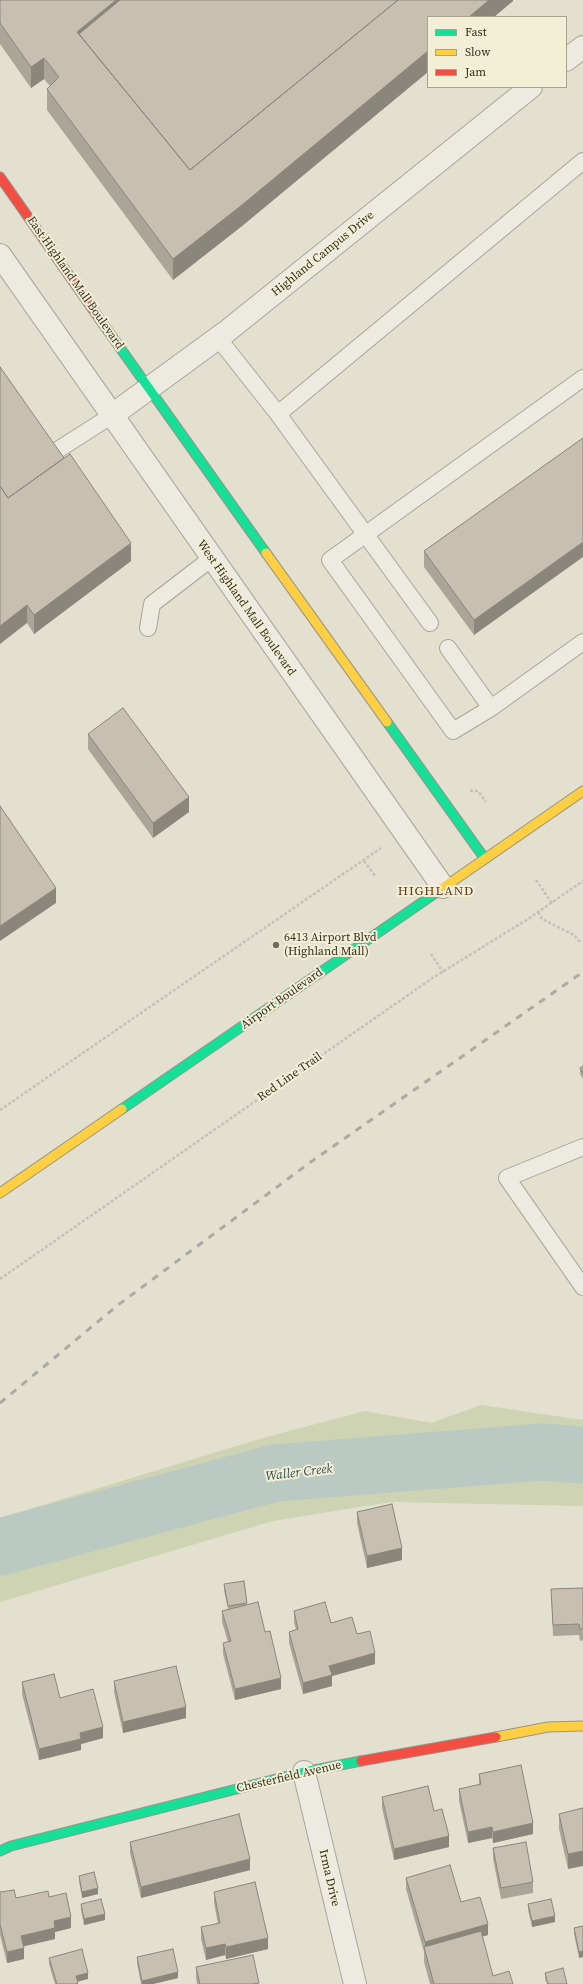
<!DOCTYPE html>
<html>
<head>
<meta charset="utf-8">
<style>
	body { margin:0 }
	#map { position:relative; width:583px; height:1984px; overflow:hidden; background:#e3e0d0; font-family:"Source Serif 4",serif }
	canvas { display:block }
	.legend { position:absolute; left:427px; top:16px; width:140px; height:72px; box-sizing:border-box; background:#f3efd7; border:1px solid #a8a28e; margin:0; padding:5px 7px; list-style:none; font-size:12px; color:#372f21 }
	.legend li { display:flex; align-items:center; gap:8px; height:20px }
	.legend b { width:20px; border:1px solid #a8a28e }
</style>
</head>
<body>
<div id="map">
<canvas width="583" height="1984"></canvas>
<ul class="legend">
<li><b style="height:5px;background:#16e098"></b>Fast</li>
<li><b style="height:5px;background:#ffcf43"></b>Slow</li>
<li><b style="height:5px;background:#f24e42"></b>Jam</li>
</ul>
</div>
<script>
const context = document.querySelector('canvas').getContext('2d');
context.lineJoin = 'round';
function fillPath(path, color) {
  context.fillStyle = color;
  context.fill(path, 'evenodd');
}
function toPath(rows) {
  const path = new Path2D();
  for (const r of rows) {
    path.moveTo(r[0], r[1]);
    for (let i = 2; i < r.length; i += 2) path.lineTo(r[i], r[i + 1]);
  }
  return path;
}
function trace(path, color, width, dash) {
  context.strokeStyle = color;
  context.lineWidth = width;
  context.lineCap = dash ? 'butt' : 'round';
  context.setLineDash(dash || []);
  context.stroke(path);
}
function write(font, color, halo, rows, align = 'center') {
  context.font = font + ' "Source Serif 4",serif';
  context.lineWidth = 4;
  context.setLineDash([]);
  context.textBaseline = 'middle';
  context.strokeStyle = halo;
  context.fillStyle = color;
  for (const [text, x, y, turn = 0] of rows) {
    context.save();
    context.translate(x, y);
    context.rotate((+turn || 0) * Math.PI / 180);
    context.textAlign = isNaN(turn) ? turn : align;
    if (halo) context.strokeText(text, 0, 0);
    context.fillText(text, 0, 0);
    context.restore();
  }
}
fillPath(toPath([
	[481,1405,583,1420,583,1506,391,1502,273,1521,0,1602,0,1518,263,1438,365,1411,431,1423]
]), '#ced3b3');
trace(toPath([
	[0,1547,275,1473,542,1452,583,1455]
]), '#bacac2', 57);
const lane = toPath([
	[218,338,278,414],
	[583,378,330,560,453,731,491,708,583,642],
	[56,451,111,416],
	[430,623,278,414,583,161],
	[148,628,152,604,212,558],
	[448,648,491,708],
	[583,1147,507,1178,583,1287]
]);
const street = toPath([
	[566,60,583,47],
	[0,255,443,887],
	[111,416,226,332,531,87],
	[304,1772,355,1984]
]);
const fast = toPath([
	[101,321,266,553],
	[387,722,485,859],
	[122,1109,437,892],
	[0,1851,11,1846,304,1772,361,1761]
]);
const slow = toPath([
	[266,553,387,722],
	[437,892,583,791],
	[0,1193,122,1109],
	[496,1737,548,1727,583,1726]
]);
const jam = toPath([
	[0,177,101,321],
	[361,1761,496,1737]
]);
trace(lane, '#a9a598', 18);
trace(street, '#a9a598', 24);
trace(fast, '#989488', 11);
trace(slow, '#989488', 11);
trace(jam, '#989488', 11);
trace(toPath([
	[470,791,478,791,486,802],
	[364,861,376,877],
	[536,880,552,903],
	[538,912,542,919,574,935,581,943],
	[431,954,443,972],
	[0,1110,381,848],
	[0,1279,434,977,528,919,583,881]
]), '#c4c1b8', 2.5, [3, 2]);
trace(lane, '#eceae1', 16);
trace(street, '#eceae1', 22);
trace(fast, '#16e098', 9);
trace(slow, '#ffcf43', 9);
trace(jam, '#f24e42', 9);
trace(toPath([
	[0,1403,118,1305,308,1164,583,972]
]), '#acaaa1', 3, [7, 7]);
fillPath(toPath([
	[0,0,513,0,513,1,242,226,173,280,47,110,47,89,50,86,44,79,31,88,0,44],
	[0,367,131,561,34,634,27,623],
	[583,438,474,635,424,567,424,551],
	[88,734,189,812,153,838,88,749],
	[583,1066,583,1079,580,1074,580,1068],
	[357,1512,402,1560,367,1568,357,1523],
	[224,1584,247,1603,247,1605,265,1632,281,1689,235,1700,223,1654,223,1643,228,1642,222,1622,222,1611,228,1609,224,1590],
	[583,1588,583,1640,580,1641,579,1635,553,1636,551,1589],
	[294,1611,331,1623,357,1634,375,1664,332,1676,332,1686,303,1694,289,1643,289,1632,296,1630,294,1622],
	[114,1681,186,1718,123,1733,114,1692],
	[22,1682,60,1698,103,1738,81,1744,81,1750,39,1760,22,1694],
	[479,1774,533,1834,493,1843,492,1838,468,1843,459,1801,459,1789,479,1785],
	[382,1797,434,1811,449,1847,394,1860,382,1808],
	[583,1808,568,1869,559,1829,559,1814],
	[130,1842,250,1870,141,1898,130,1853],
	[493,1848,533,1882,533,1893,501,1899,493,1859],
	[79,1876,98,1894,82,1898,79,1881],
	[406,1878,461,1902,488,1935,482,1936,493,1976,513,1984,430,1984,424,1962,424,1952,406,1889],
	[0,1892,16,1898,49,1897,71,1928,55,1932,55,1939,23,1946,24,1959,7,1963,0,1935],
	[214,1892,268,1949,226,1959,225,1955,206,1960,201,1939,201,1927,218,1924,214,1903],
	[81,1904,105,1920,84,1925,81,1910],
	[528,1904,555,1922,532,1927,528,1910],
	[583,1926,579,1958,574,1934,574,1928],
	[137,1957,178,1978,153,1984,141,1984,137,1963],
	[49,1958,88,1979,78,1981,78,1984,55,1984,49,1964],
	[196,1967,259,1984,197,1984,196,1978],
	[545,1973,567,1984,547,1984,545,1979]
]), '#aba598');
fillPath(toPath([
	[116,0,142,0,86,46,77,32],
	[489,0,513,0,513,1,494,17,469,17],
	[428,51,428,72,242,226,173,280,173,259],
	[44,58,44,79,31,88,31,67],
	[583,542,583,557,474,635,474,620],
	[131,543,131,561,34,634,34,615],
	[27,605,27,623,0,644,0,626],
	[189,797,189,812,153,838,153,823],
	[56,888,56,903,0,941,0,926],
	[402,1548,402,1560,367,1568,367,1556],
	[375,1653,375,1664,332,1676,332,1686,303,1694,303,1683,329,1666],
	[281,1678,281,1689,235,1700,235,1689],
	[186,1707,186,1718,123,1733,123,1722],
	[103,1727,103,1738,81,1744,81,1750,39,1760,39,1749,80,1733],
	[533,1823,533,1834,493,1843,493,1832],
	[492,1827,492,1838,468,1843,468,1832],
	[449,1836,449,1847,394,1860,394,1849],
	[583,1851,583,1866,568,1869,568,1854],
	[250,1859,250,1870,141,1898,141,1887],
	[98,1888,98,1894,82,1898,82,1892],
	[105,1914,105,1920,84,1925,84,1919],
	[555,1916,555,1922,532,1927,532,1921],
	[71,1917,71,1928,55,1932,55,1939,21,1947,21,1936,54,1921],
	[488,1924,488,1935,426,1953,425,1949,425,1942],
	[268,1938,268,1949,226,1959,226,1947],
	[225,1944,225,1955,206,1960,206,1948],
	[24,1948,24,1959,7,1963,7,1952],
	[583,1951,583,1957,579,1958,579,1952],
	[178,1972,178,1978,153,1984,142,1984,142,1981],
	[88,1973,88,1979,76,1982,76,1976]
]), '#8b867c');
const building = toPath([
	[0,0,116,0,77,32,190,170,398,0,489,0,469,17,428,17,428,51,242,205,173,259,47,89,59,77,44,58,31,67,0,23,0,0],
	[120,0,398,0,190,170,79,34,120,0],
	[0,367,64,458,8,498,0,486,0,367],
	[583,438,583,542,474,620,424,551,583,438],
	[70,454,131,543,34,615,27,605,0,626,0,486,8,498,70,454],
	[123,708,189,797,153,823,88,734,123,708],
	[0,806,56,888,0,926,0,806],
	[583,1066,583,1073,580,1068,583,1066],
	[392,1504,402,1548,367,1556,357,1512,392,1504],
	[244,1581,247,1603,228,1606,224,1584,244,1581],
	[583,1588,583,1629,580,1629,579,1624,553,1625,551,1589,583,1588],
	[258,1602,265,1632,270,1631,281,1678,235,1689,223,1643,231,1641,222,1611,258,1602],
	[325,1602,331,1623,352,1617,357,1634,370,1631,375,1653,329,1666,332,1675,303,1683,289,1632,298,1629,294,1611,325,1602],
	[176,1666,186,1707,123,1722,114,1681,176,1666],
	[54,1674,60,1698,93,1689,103,1727,80,1733,81,1739,39,1749,22,1682,54,1674],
	[521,1765,533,1823,493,1832,492,1827,468,1832,459,1789,481,1784,479,1774,521,1765],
	[428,1786,434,1811,442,1809,449,1836,394,1849,382,1797,428,1786],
	[583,1808,583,1851,568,1854,559,1814,583,1808],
	[239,1814,250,1859,141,1887,130,1842,239,1814],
	[526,1842,533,1882,501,1888,493,1848,526,1842],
	[450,1865,461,1902,480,1897,488,1924,425,1942,406,1878,450,1865],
	[94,1872,98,1888,82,1892,79,1876,94,1872],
	[255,1882,268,1938,226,1947,225,1944,206,1948,201,1927,220,1923,214,1892,255,1882],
	[14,1890,16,1898,48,1891,49,1897,66,1893,71,1917,54,1921,55,1928,21,1936,24,1948,7,1952,0,1924,0,1892,14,1890],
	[101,1899,105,1914,84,1919,81,1904,101,1899],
	[551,1899,555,1916,532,1921,528,1904,551,1899],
	[583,1926,583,1951,579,1952,574,1928,583,1926],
	[481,1931,493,1976,509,1971,513,1984,434,1984,424,1947,481,1931],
	[82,1949,88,1973,76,1976,78,1983,75,1984,57,1984,49,1958,82,1949],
	[173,1949,178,1972,142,1981,137,1957,173,1949],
	[253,1955,259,1983,253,1984,200,1984,196,1967,253,1955],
	[563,1968,567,1984,548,1984,545,1973,563,1968]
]);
fillPath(building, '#c7c0b1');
trace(building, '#8b867c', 1);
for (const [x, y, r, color] of [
	[276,945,4,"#736d5e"]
]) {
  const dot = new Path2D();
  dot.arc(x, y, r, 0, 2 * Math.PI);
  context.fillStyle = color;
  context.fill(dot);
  trace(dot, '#f3efd7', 1.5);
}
write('12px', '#372f21', '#f3efd7', [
	["Highland Campus Drive",323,254,-39],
	["East Highland Mall Boulevard",75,283,55],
	["West Highland Mall Boulevard",246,608,55],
	["Airport Boulevard",282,999,-35],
	["Red Line Trail",290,1077,-35],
	["Chesterfield Avenue",289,1777,-13],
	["Irma Drive",329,1878,77]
]);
write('12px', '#372f21', '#f3efd7', [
	["6413 Airport Blvd",284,938],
	["(Highland Mall)",284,952]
], 'left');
context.letterSpacing = '1px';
write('13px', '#613923', '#f3efd7', [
	["HIGHLAND",436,892]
]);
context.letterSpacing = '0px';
write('italic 13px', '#315356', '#f3efd7', [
	["Waller Creek",299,1473,-7]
]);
</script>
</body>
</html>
